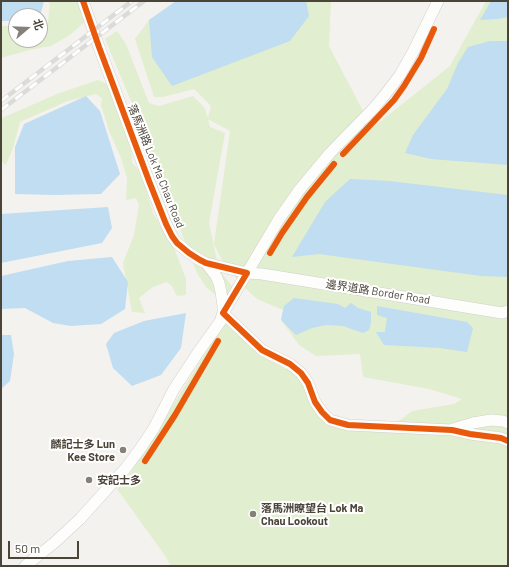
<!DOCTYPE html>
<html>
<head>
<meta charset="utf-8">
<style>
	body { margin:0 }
	#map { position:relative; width:509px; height:567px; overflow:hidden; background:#f4f2ee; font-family:Barlow,"Noto Sans SC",sans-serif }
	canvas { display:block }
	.frame { position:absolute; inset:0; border:2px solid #4b4439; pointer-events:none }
	.north { position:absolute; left:8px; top:8px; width:40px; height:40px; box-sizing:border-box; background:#fff; border:1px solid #b7b4b0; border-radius:50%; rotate:71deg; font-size:11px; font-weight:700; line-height:16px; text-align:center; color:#4b4439 }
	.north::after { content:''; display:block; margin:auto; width:14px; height:18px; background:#868178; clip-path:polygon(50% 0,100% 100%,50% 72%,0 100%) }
	.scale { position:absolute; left:8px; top:541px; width:71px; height:18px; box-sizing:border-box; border:2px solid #4b4439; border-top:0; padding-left:5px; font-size:12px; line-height:14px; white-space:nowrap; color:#4b4439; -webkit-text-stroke:3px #fff; paint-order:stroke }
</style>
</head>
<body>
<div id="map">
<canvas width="509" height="567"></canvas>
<div class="frame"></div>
<div class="north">北</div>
<div class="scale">50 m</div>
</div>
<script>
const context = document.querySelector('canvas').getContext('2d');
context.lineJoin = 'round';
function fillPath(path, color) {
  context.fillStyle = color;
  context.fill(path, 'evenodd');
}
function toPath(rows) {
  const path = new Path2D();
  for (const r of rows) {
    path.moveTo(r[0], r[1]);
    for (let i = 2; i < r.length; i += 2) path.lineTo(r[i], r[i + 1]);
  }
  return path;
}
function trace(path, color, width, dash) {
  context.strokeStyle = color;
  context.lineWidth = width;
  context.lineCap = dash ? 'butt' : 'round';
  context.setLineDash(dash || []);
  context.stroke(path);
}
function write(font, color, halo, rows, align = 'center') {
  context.font = font + ' Barlow,"Noto Sans SC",sans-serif';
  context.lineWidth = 4;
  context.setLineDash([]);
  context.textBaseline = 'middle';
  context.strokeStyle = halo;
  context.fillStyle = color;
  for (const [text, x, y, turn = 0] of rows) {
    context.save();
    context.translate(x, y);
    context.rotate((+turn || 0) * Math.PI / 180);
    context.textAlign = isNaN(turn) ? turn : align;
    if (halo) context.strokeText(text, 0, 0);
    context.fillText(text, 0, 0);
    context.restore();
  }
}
fillPath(toPath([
	[48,1,86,1,90,17,70,35,51,46,29,50,1,58,1,26,16,26,16,40,40,40,40,29,47,30,50,5],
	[175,1,331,1,329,46,372,128,450,66,486,1,508,1,508,566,171,566,166,557,117,489,126,480,226,320,264,357,299,376,305,391,328,423,391,427,412,411,454,404,462,399,429,389,363,377,360,354,316,356,299,345,281,320,283,310,257,299,244,287,224,264,214,244,230,131,208,119,210,127,225,133,209,223,219,270,237,292,224,302,206,287,197,273,134,108,105,39,117,31,126,44,149,103,159,106,193,96,204,107,208,118,211,106,194,89,163,97,154,97,135,39,149,20,175,2],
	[98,80,107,84,131,146,132,163,141,172,153,213,174,248,186,279,186,295,177,296,171,285,166,282,153,287,139,298,145,313,132,312,123,263,134,235,139,205,136,198,126,200,127,178,121,158,109,131,101,105,102,98,96,94,68,101,20,122,13,148,6,165,1,161,1,120,2,118,57,94]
]), '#e1eecf');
fillPath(toPath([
	[1,1,44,1,40,16,16,16,16,21,1,21],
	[176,1,306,1,309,16,290,41,172,86,152,57,149,20],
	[491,1,508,1,508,17,498,19,480,20],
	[490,41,508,41,508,165,431,159,405,153,413,135,447,89,458,63,468,47],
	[86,96,100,111,120,174,101,194,53,195,15,194,15,147,24,124],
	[350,179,389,181,508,195,508,277,481,276,319,254,292,257,325,202],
	[108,207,112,228,102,243,1,263,1,214],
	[112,257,128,282,125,309,101,324,71,326,53,323,25,308,1,309,1,276,68,261],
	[294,298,338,304,345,308,351,303,358,308,371,312,371,323,369,330,363,333,343,326,326,325,312,328,296,335,281,320,284,306],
	[377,306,467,322,473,328,467,352,440,348,384,345,376,332,385,332,387,318,377,315],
	[186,313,181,348,161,375,132,386,113,368,106,344,114,333,144,321],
	[1,335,11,335,14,354,10,381,1,389]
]), '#c0ddf1');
const minor = toPath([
	[83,1,99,47,149,181,166,224,172,236,177,243,189,253,200,260,206,263,247,273,223,313,262,350,290,364,301,373,308,383,315,402,322,412,330,420,348,425,452,430,470,434,501,438,508,441],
	[438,1,413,52,400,75,384,96,373,109,330,153,300,189,279,219,247,273,262,274,441,303,490,311,502,313,508,311],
	[453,429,473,423,491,420,503,421,508,423],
	[25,566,54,543,80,519,125,469,140,449,154,428,174,389,199,351,220,322,223,313,223,306,221,292,219,283,216,276,206,263]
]);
trace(minor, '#d2d0cb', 12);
trace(minor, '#fdfdfc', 11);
const rail = toPath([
	[1,101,132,1],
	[1,110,144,1]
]);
trace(rail, '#dbdbda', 4.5);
trace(rail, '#fff', 3, [9]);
trace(toPath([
	[83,1,99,47,149,181,166,224,172,236,177,243,189,253,200,260,206,263,247,273,223,313,262,350,290,364,301,373,308,383,315,402,322,412,330,420,348,425,452,430,470,434,501,438,508,441],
	[343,154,394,100,404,86,421,58,434,29],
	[270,253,282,233,307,197,334,164],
	[145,461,175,415,218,341]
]), '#e8590c', 6);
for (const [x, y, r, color] of [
	[123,450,4,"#868178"],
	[89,480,4,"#868178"],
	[253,514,4,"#868178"]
]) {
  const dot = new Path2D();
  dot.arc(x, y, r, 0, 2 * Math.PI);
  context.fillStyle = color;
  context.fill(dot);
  trace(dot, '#fff', 1.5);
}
write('11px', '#4b4439', '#fff', [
	["落馬洲路 Lok Ma Chau Road",156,166,68],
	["邊界道路 Border Road",378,292,9]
]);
write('bold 11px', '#4b4439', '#fff', [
	["麟記士多 Lun",115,444,"right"],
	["Kee Store",115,457,"right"],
	["安記士多",97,480],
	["落馬洲暸望台 Lok Ma",261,508],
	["Chau Lookout",261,521]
], 'left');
</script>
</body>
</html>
